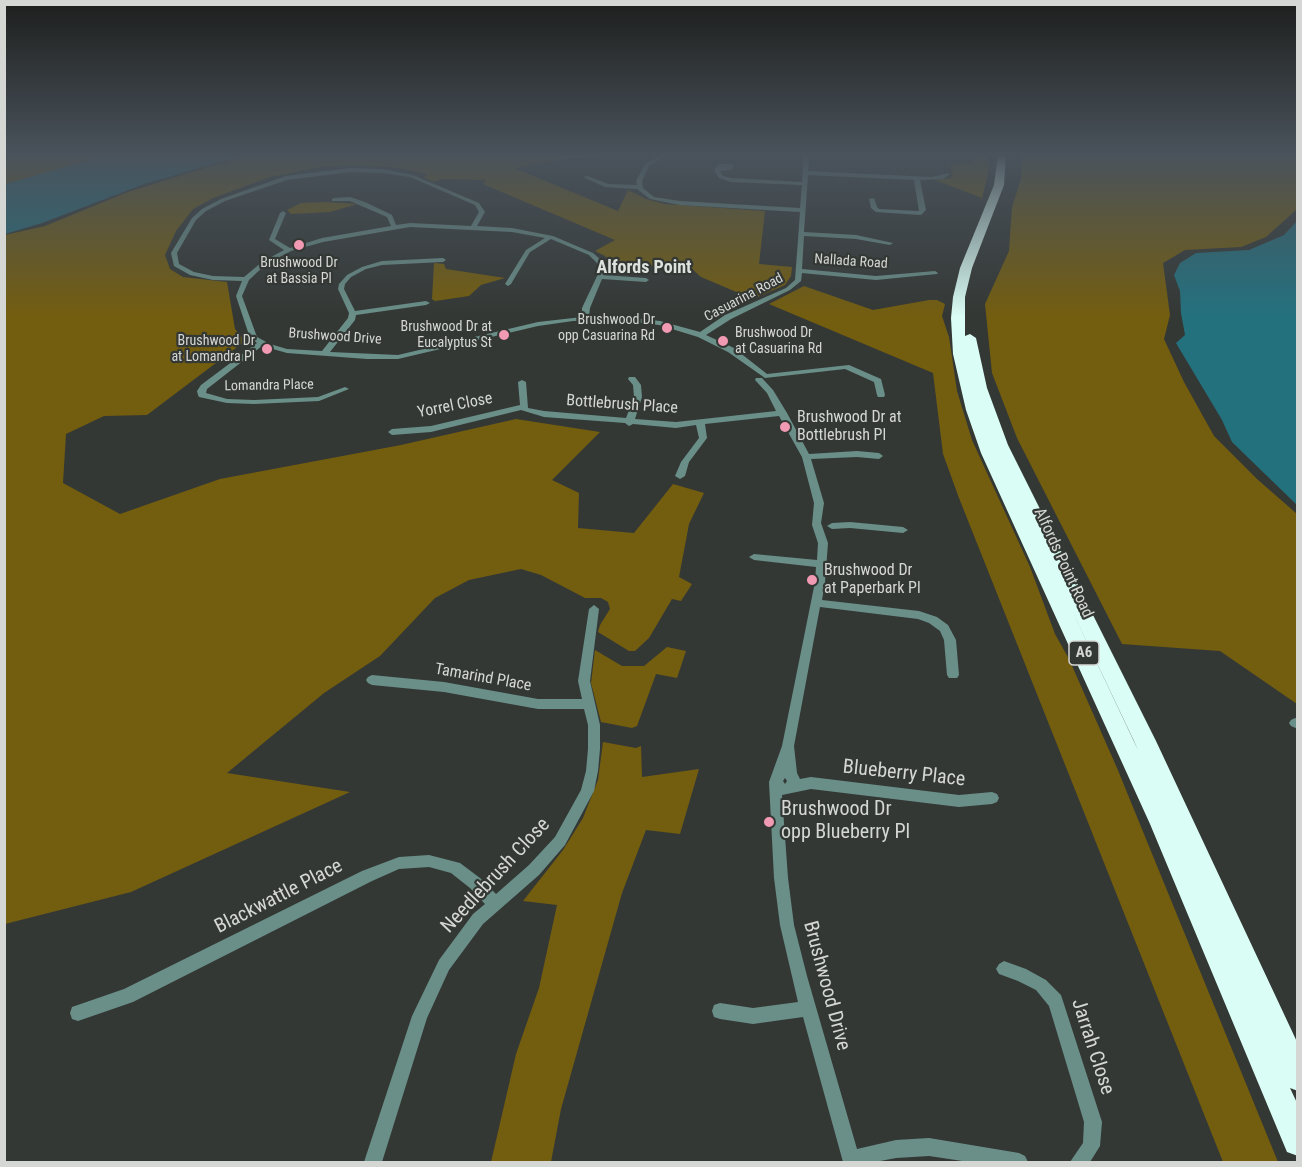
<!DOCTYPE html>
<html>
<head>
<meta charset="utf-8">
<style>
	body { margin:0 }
	#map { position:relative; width:1302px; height:1167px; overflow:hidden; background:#343835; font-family:"Roboto Condensed",sans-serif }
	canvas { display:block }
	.frame { position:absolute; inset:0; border:6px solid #d5d7d5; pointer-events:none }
</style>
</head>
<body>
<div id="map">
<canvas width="1302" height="1167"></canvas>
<div class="frame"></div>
</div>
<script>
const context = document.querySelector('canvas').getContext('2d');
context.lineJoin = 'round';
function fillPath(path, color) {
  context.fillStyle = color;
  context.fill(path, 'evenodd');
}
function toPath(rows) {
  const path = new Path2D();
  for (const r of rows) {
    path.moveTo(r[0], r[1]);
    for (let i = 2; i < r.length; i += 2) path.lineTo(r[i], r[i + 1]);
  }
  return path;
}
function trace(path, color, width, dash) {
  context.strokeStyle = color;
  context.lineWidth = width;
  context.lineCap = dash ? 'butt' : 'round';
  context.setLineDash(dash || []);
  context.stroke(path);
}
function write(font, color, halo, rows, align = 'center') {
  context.font = font + ' "Roboto Condensed",sans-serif';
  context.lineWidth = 4.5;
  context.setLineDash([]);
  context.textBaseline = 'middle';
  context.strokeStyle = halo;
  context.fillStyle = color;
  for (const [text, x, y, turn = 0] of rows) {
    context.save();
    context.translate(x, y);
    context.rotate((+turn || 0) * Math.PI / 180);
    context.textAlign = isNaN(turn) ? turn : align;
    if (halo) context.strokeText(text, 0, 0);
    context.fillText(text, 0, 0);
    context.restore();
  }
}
fillPath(toPath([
	[4,154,71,155,111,154,5,184],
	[250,154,647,154,565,159,514,168,618,211,628,190,646,199,665,204,765,211,759,264,792,267,791,276,785,285,753,299,701,277,691,268,610,263,605,256,595,251,615,240,483,184,486,180,443,179,434,182,424,178,427,174,399,168,355,165,320,167,270,177,213,198,193,209,176,231,165,255,170,269,183,277,227,282,235,329,245,341,147,415,104,416,66,434,63,483,120,514,220,479,401,445,516,419,600,432,552,480,579,493,578,528,634,533,673,484,704,493,689,524,679,577,692,584,681,601,672,599,649,638,635,651,629,651,598,632,600,625,610,609,608,602,601,598,585,598,541,575,521,569,469,580,435,598,380,656,324,693,227,773,350,792,131,892,5,924,5,235,45,226,128,192],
	[978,154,988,154,989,170,982,198,935,180,951,178,953,172,949,166,972,161],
	[1022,154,1297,154,1297,209,1266,237,1241,247,1185,250,1163,263,1170,315,1164,339,1184,382,1214,436,1257,479,1297,514,1297,704,1220,651,1122,644,1017,438,992,373,985,304,1009,251,1012,207,1021,179],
	[325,202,357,204,330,212,291,214,287,210,301,203],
	[434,263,444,264,446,269,505,278,481,285,469,296,435,301,432,299],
	[804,286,873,310,929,300,937,300,945,304,942,316,949,337,957,391,972,440,1030,567,1055,634,1069,659,1117,768,1278,1162,1223,1162,959,498,943,454,933,373,769,304],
	[667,647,686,651,677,678,656,674,637,726,632,728,601,722,591,683,595,650,622,666,644,666],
	[603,742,636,748,641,746,642,777,699,769,680,834,646,830,622,893,561,1109,551,1162,491,1162,516,1054,539,988,557,905,523,901,563,850,583,818,598,780]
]), '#735d0f');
fillPath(toPath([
	[111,154,246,154,144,184,42,223,5,234,5,184],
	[1297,221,1297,505,1232,442,1222,420,1176,343,1185,335,1181,313,1180,291,1174,275,1180,263,1196,253,1249,250,1284,235]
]), '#24717e');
fillPath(toPath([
	[663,154,670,154,649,166,642,181,643,188,654,197,680,201,800,208,802,185,731,182,719,178,714,170,718,164,731,164,734,166,731,170,720,171,723,176,731,178,802,182,803,162,801,154,807,154,809,162,808,171,932,177,949,173,949,175,943,179,920,180,926,210,921,215,876,212,871,208,869,199,874,198,877,207,879,209,919,211,914,180,808,175,804,232,856,235,893,243,890,245,856,239,804,236,802,269,876,276,935,271,938,273,937,274,876,280,802,273,801,281,790,290,731,319,706,335,734,348,767,374,849,365,881,379,885,395,884,397,878,397,877,395,874,382,845,369,765,378,728,352,698,337,659,325,614,320,573,321,538,326,398,359,367,359,287,353,262,346,207,389,206,393,227,399,254,400,318,397,345,387,349,389,319,401,254,404,227,403,199,397,198,395,197,391,201,385,257,343,250,338,236,296,242,281,213,280,190,275,174,266,171,253,192,218,202,209,221,199,286,176,350,168,383,169,413,175,479,203,485,212,477,226,512,228,553,236,593,253,601,260,605,267,604,275,646,278,649,280,646,282,602,279,590,308,589,316,614,316,660,321,700,332,725,315,786,288,795,280,800,212,680,205,650,199,637,189,605,187,583,177,588,176,608,184,637,185,636,181,645,164,663,154],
	[350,172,383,173,410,177,475,205,479,212,471,226,410,223,396,225,392,215,365,202,350,197,334,198,332,199,332,201,350,201,387,217,391,226,322,238,290,248,275,239,286,213,283,211,280,213,269,240,284,250,262,262,244,277,213,276,194,272,179,264,177,253,196,220,206,211,225,201,287,180,350,172],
	[410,227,512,232,545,238,526,250,505,284,508,286,511,284,530,252,551,239,589,255,596,262,599,267,598,274,582,308,582,317,538,322,398,355,330,352,355,320,356,315,426,305,430,303,426,301,355,311,344,289,345,284,351,277,366,269,382,265,443,262,446,260,443,258,382,261,362,267,347,275,339,284,338,289,349,313,348,318,322,351,287,349,270,344,257,337,242,296,249,280,266,264,291,251,323,242,410,227],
	[629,377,635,377,641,385,642,397,635,419,676,422,776,411,767,393,755,380,756,378,762,378,773,390,787,413,809,454,857,451,879,453,883,456,879,459,857,457,811,459,824,503,821,523,828,543,825,582,822,600,919,611,937,617,948,625,956,640,959,675,957,678,949,678,947,675,944,640,940,631,929,623,918,619,820,607,794,746,797,773,800,779,811,777,959,795,992,792,997,794,999,798,997,802,992,804,959,807,811,789,782,795,788,878,794,925,807,976,857,1149,896,1140,929,1138,1019,1153,1025,1156,1028,1162,969,1162,929,1156,896,1158,875,1162,843,1162,803,1017,753,1024,720,1019,714,1017,712,1011,714,1005,720,1003,753,1008,798,1002,780,925,774,878,769,782,782,746,815,582,816,567,754,560,749,557,754,554,817,560,818,543,812,525,814,503,802,457,779,416,705,424,707,438,689,462,685,476,680,479,675,476,681,462,699,438,696,425,676,428,633,424,629,426,625,423,544,417,521,410,431,432,392,435,388,432,392,429,431,426,520,405,518,382,522,380,526,382,528,408,544,411,626,418,634,397,633,385,628,379,629,377],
	[785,778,787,781,785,784,783,781,785,778],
	[850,522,903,527,908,530,903,533,850,528,832,529,827,526,832,523,850,522],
	[594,605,599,609,590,681,600,725,600,749,598,771,594,791,565,845,539,875,483,924,449,970,427,1018,382,1162,364,1162,412,1016,439,960,473,914,485,904,470,888,451,873,429,867,399,869,372,881,133,1002,78,1021,72,1019,70,1013,72,1007,124,989,362,871,399,857,429,855,460,863,480,878,496,894,529,865,555,837,581,790,586,771,588,749,588,725,584,709,538,709,444,692,372,685,368,683,366,680,368,677,372,675,444,682,538,699,582,699,578,681,589,609,594,605],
	[1295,718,1298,719,1298,729,1291,726,1289,723,1291,720,1295,718],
	[1004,961,1026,969,1046,980,1061,995,1102,1122,1100,1146,1090,1162,1070,1162,1083,1143,1084,1122,1049,1006,1036,990,1018,981,999,974,996,969,999,964,1004,961]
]), '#6a8f88');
fillPath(toPath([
	[998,154,1006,154,1004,185,972,268,965,297,965,336,970,334,976,338,987,388,1008,445,1156,741,1298,1044,1298,1091,1290,1088,1298,1105,1298,1156,1287,1152,1150,824,981,453,966,410,953,354,951,318,953,297,960,268,994,185,998,154],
	[1068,602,1134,741,1138,750,1068,602]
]), '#dafdf5');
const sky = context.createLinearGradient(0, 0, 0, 317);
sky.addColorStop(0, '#1d1f1d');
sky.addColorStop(0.49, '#4a535c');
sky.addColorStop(1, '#4a535c00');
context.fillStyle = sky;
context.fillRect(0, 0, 1302, 317);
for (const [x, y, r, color] of [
	[299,245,6,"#f19ab3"],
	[667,328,6,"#f19ab3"],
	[504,335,6,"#f19ab3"],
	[723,341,6,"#f19ab3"],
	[267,349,6,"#f19ab3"],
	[785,427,6,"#f19ab3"],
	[812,580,6,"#f19ab3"],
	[769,822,6,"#f19ab3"]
]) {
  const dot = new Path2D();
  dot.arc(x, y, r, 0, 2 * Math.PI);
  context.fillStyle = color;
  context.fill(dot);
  trace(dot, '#343835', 2);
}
write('14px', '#d5d7d5', '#343835', [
	["Nallada Road",851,262,4],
	["Casuarina Road",744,298,-28],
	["Brushwood Drive",335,337,4],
	["Lomandra Place",269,386,-1]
]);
write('14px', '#d5d7d5', '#343835', [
	["Brushwood Dr",299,263,"center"],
	["at Bassia Pl",299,279,"center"],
	["Brushwood Dr",655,320],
	["opp Casuarina Rd",655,336],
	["Brushwood Dr at",492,327],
	["Eucalyptus St",492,343],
	["Brushwood Dr",735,333,"left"],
	["at Casuarina Rd",735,349,"left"],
	["Brushwood Dr",255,341],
	["at Lomandra Pl",255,357]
], 'right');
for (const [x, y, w] of [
	[1084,653,30]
]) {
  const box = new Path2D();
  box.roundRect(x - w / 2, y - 12, w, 24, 4.5);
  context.fillStyle = '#343835';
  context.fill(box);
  trace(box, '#d5d7d5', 1.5);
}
write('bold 15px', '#d5d7d5', null, [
	["A6",1084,653]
]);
write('16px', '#d5d7d5', '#343835', [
	["Bottlebrush Place",622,405,4],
	["Yorrel Close",455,406,-11],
	["Alfords Point Road",1063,563,65],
	["Tamarind Place",483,678,10]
]);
write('16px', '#d5d7d5', '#343835', [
	["Brushwood Dr at",797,418],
	["Bottlebrush Pl",797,436],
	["Brushwood Dr",824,571],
	["at Paperbark Pl",824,589]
], 'left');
write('bold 18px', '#dde2de', '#343835', [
	["Alfords Point",644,268]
]);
write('20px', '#d5d7d5', '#343835', [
	["Blueberry Place",904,774,6],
	["Needlebrush Close",496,876,-47],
	["Blackwattle Place",279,897,-27],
	["Brushwood Drive",826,986,75],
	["Jarrah Close",1092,1047,72]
]);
write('20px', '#d5d7d5', '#343835', [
	["Brushwood Dr",781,810],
	["opp Blueberry Pl",781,833]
], 'left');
</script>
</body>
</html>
